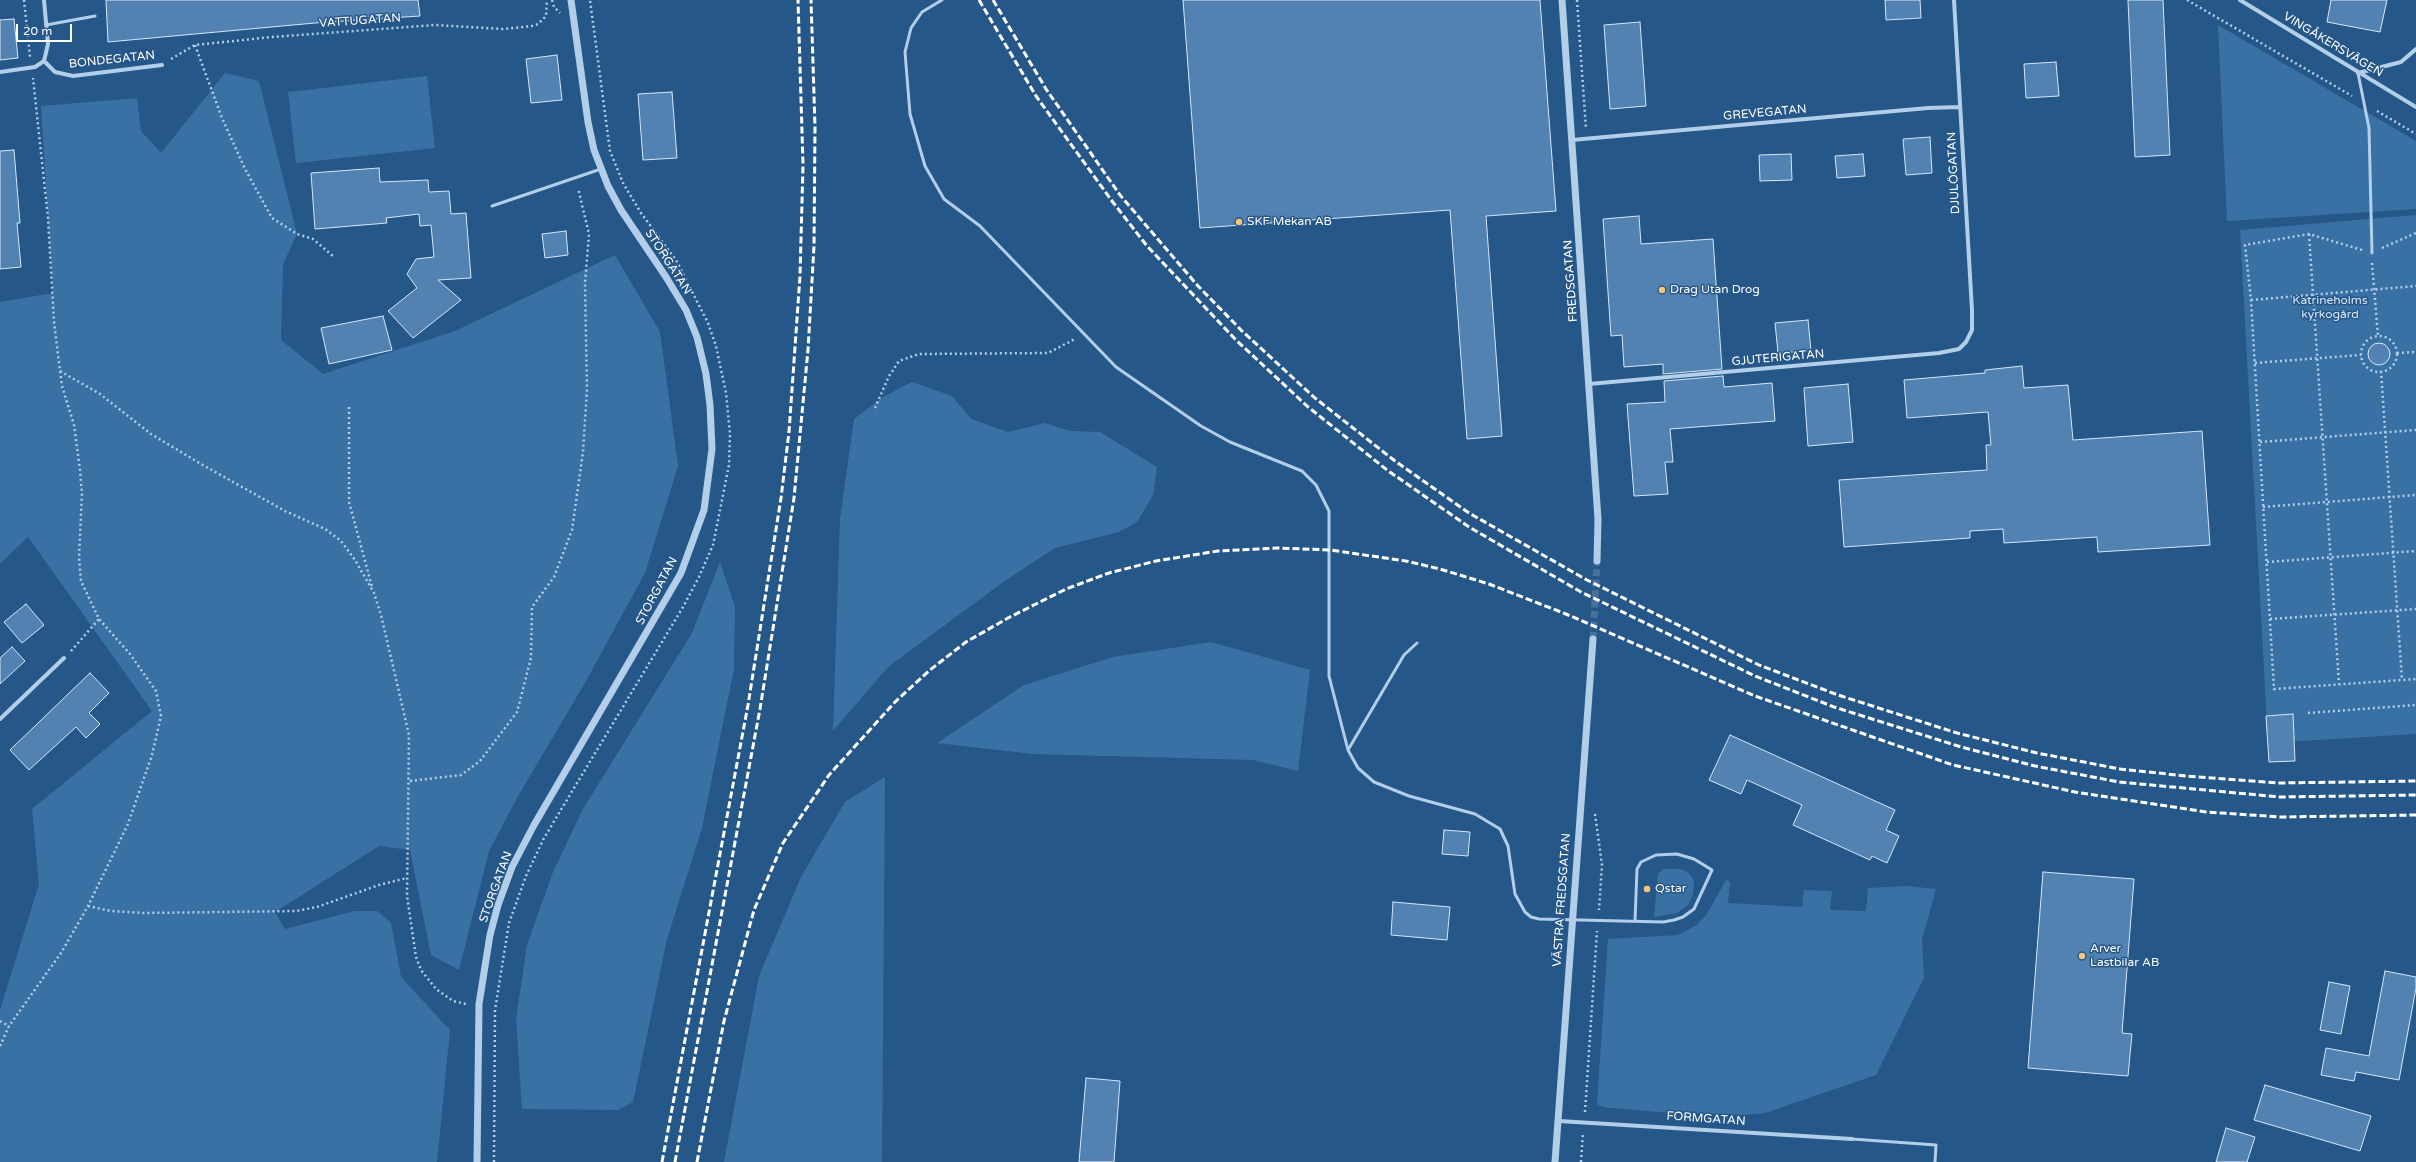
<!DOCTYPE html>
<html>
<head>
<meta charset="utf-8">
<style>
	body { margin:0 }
	#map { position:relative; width:2416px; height:1162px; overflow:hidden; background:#265789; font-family:"Varela Round",sans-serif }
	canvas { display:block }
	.scale { position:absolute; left:16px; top:24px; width:56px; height:18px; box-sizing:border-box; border:2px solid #fff; border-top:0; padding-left:5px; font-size:12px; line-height:14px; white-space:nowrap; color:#fff; -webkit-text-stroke:3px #265789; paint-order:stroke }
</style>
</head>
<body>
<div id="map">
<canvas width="2416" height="1162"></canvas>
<div class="scale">20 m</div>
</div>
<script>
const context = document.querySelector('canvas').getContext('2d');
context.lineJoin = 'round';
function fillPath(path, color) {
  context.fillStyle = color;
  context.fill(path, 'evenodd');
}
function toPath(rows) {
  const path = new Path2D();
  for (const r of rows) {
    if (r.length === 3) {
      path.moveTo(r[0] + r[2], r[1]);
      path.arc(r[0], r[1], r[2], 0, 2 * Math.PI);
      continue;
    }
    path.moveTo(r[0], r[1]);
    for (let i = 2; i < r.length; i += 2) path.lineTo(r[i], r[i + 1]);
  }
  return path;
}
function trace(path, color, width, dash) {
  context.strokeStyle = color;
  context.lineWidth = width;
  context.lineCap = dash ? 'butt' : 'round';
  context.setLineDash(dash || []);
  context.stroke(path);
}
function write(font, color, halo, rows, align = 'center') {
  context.font = font + ' "Varela Round",sans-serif';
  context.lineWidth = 3;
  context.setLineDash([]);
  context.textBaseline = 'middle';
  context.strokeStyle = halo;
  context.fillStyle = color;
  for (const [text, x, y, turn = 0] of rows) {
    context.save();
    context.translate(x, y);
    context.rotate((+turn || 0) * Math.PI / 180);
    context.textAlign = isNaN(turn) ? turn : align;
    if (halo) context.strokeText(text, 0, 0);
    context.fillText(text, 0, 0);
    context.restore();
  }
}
fillPath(toPath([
	[2218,25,2416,141,2416,209,2227,221],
	[225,73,259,81,297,234,283,264,281,340,323,374,455,331,615,255,660,332,678,466,645,573,586,681,517,798,489,851,459,970,431,955,410,850,379,846,275,912,285,929,355,911,377,911,391,923,401,977,450,1030,437,1162,0,1162,0,1010,39,884,32,809,152,711,28,537,0,564,0,302,53,293,41,106,137,98,141,131,161,153],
	[427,76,435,148,296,163,288,92],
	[2416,215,2416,734,2268,743,2240,230],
	[912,382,952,396,971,419,1008,432,1045,423,1070,431,1100,432,1157,467,1153,495,1137,522,1119,532,1055,548,1006,580,888,667,833,731,840,519,854,419,883,397],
	[720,562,735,607,734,669,702,828,667,939,633,1102,618,1110,522,1109,516,1019,527,945,553,872,583,809,692,633],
	[1211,642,1310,670,1298,771,1253,760,1033,754,937,743,1024,685,1113,657],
	[885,777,882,1162,724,1162,759,976,801,877,845,802],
	[1664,869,1681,869,1690,874,1694,881,1693,894,1688,905,1677,913,1654,917,1658,874],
	[1726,880,1730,882,1728,903,1802,907,1804,890,1832,891,1830,910,1866,911,1868,888,1907,886,1936,889,1922,940,1924,978,1876,1075,1765,1113,1746,1115,1658,1112,1603,1107,1597,1104,1608,939,1678,935,1697,925,1707,914]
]), '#3a71a5');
const building = toPath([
	[106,0,418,0,420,16,315,23,108,42,106,0],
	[1183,0,1540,0,1556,211,1486,216,1502,436,1467,439,1450,210,1200,228,1183,0],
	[1885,0,1920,0,1921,18,1886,20,1885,0],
	[2128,0,2163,0,2170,155,2135,157,2128,0],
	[2331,0,2387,0,2380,32,2327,22,2331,0],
	[14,19,18,58,0,60,0,20,14,19],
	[1640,22,1646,106,1610,109,1604,25,1640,22],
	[557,55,562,100,531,103,526,59,557,55],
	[2056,62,2059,96,2026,98,2024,64,2056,62],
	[672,92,677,158,643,160,638,94,672,92],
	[1930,137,1932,173,1906,175,1903,139,1930,137],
	[14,150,20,223,17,223,21,267,0,269,0,151,14,150],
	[1791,154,1792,180,1760,181,1759,155,1791,154],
	[1863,154,1865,176,1837,178,1835,156,1863,154],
	[379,168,380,182,428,180,429,192,449,191,451,214,466,213,471,278,438,280,461,300,413,338,388,311,417,288,407,274,416,259,434,257,431,225,420,226,419,214,386,218,387,223,315,229,311,173,379,168],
	[1639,216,1641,244,1713,239,1722,369,1663,374,1663,364,1624,367,1622,335,1611,336,1603,219,1639,216],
	[566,231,568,255,545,258,542,234,566,231],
	[383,316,392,350,329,364,321,328,383,316],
	[1808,320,1811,351,1778,353,1775,323,1808,320],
	[2379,354,11],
	[2022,366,2024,388,2068,385,2073,440,2202,431,2210,545,2098,552,2097,537,2004,543,2003,529,1970,531,1970,538,1844,547,1839,480,1987,470,1986,445,1991,445,1988,412,1907,418,1904,380,1985,373,1985,370,2022,366],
	[1723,376,1724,387,1772,383,1775,421,1670,429,1673,462,1665,462,1668,494,1634,496,1627,404,1665,402,1664,381,1723,376],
	[1848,384,1853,442,1808,446,1804,388,1848,384],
	[26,604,44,625,22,643,4,622,26,604],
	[12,647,25,661,0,684,0,658,12,647],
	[90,673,109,693,89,713,100,724,86,738,76,727,29,770,10,750,90,673],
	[2293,714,2295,761,2269,762,2266,716,2293,714],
	[1730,735,1895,810,1886,830,1899,836,1887,863,1872,856,1870,860,1793,825,1802,805,1747,780,1741,794,1709,780,1730,735],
	[1444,830,1470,832,1468,856,1442,854,1444,830],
	[2043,872,2134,879,2122,1033,2132,1034,2128,1076,2028,1068,2043,872],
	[1393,902,1450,907,1447,940,1391,935,1393,902],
	[2385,971,2416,977,2416,988,2399,1080,2356,1072,2354,1081,2321,1075,2326,1048,2369,1056,2385,971],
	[2329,982,2350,986,2341,1034,2320,1030,2329,982],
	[1086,1078,1120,1081,1114,1162,1079,1162,1086,1078],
	[2265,1085,2371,1116,2360,1151,2254,1120,2265,1085],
	[2226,1128,2255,1137,2247,1162,2216,1162,2226,1128]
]);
fillPath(building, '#5282b2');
trace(building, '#d6e7f7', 1);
trace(toPath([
	[1593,639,1597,561]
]), '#47709b', 7, [7, 3.5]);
trace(toPath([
	[24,0,30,57],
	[552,0,554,7,560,13],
	[1577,0,1586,129],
	[2187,0,2352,96],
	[195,45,222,118,245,169,272,218,297,234,313,239,333,256],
	[171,59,195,45,272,37,435,25,503,29,532,26,538,24,546,16,547,0],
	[2377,111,2416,134],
	[2309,234,2339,684],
	[2382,248,2416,233],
	[2362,250,2309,234,2245,245,2251,300,2274,689,2416,679],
	[2372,263,2378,336],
	[2251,300,2416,286],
	[2379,354,18],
	[2397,353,2416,352],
	[2255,363,2361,355],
	[60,371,100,394,151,434,201,464,285,511,325,529,341,541,355,560,374,593,381,615,409,735,407,896,416,957,421,970,436,989,453,1001,466,1004],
	[2381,371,2402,680],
	[349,407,349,502,372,587],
	[875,408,889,376,899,361,919,354,1048,353,1075,339],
	[2260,442,2416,430],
	[2263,507,2416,495],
	[2267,562,2416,551],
	[2270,619,2416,609],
	[71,651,99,619],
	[2308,713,2416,705],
	[410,781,461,775,480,761,517,712,531,658,532,607,554,577,572,530,583,452,587,389,585,284,589,234,578,188],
	[1595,814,1602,865,1599,910],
	[88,906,111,911,144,913,296,911,317,907,379,885,407,878],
	[0,1021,9,1026],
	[0,1046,9,1026,61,953,88,906,128,824,152,755,161,716,156,691,130,654,99,619,81,581,79,557,82,494,80,470,74,425,62,386,60,371,54,322,48,218,33,78],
	[1585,1112,1597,931],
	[494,1162,495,1010,509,923,526,876,544,838,683,607,699,577,713,545,729,465,730,434,726,393,716,346,708,323,676,260,641,213,623,183,610,151,590,0],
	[1581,1162,1583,1133]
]), '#b2cee9', 2.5, [2, 3]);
trace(toPath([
	[942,0,922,12,911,28,905,52,910,114,925,166,944,199,980,226,1116,367,1201,426,1230,442,1302,471,1316,485,1329,511,1329,676,1348,750,1358,768,1374,782,1409,796,1475,814,1500,829,1508,846,1515,894,1525,912,1531,917,1539,919,1663,922,1674,920,1683,917,1694,909,1712,870,1694,859,1677,854,1656,855,1641,862,1637,869,1635,921],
	[46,25,95,16],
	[2358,73,2369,128,2372,253],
	[492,206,601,169],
	[1348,750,1404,655,1417,643],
	[1852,1139,1936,1145,1935,1162]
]), '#b2cee9', 3);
trace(toPath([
	[2240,0,2416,107],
	[44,61,55,72,73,76,162,65],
	[0,72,35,67,44,61,48,44,44,0],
	[2358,73,2401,62,2416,49],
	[1572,140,1928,108,1960,107],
	[1589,384,1939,353,1959,349,1966,342,1972,330,1972,310,1954,0],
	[0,719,64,658],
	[1559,1121,1852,1139]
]), '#b2cee9', 4);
trace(toPath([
	[1562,0,1598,519,1597,561],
	[477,1162,479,1004,490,935,498,905,512,867,534,825,681,573,704,510,712,449,710,405,706,374,697,337,686,310,666,277,621,210,608,186,594,150,588,122,571,0],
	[1555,1162,1593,639]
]), '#b2cee9', 7);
trace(toPath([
	[979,0,1036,96,1112,201,1147,246,1236,340,1307,406,1387,470,1469,527,1581,592,1755,676,1834,707,1961,747,2035,766,2119,782,2280,797,2416,795],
	[993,0,1046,89,1120,195,1198,286,1242,331,1315,398,1395,461,1469,513,1587,580,1759,665,1838,695,1957,733,2037,753,2120,769,2186,776,2279,783,2416,781],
	[662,1162,748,705,781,498,789,432,800,276,803,165,798,0],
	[675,1162,760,709,794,498,808,350,814,246,815,127,811,0],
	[697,1162,724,1021,754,910,783,843,829,775,895,702,930,670,966,642,1008,618,1066,589,1109,573,1156,561,1218,551,1278,548,1330,550,1406,561,1440,569,1489,584,1566,614,1755,696,1953,765,2075,792,2206,812,2281,817,2416,815]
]), '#fff', 3, [7, 3]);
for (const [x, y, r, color] of [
	[1239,222,4,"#f3c877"],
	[1662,290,4,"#f3c877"],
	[1647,889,4,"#f3c877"],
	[2082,956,4,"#f3c877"]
]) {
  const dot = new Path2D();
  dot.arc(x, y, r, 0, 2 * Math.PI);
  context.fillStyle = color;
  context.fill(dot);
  trace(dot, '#265789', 1.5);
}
write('12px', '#fff', '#265789', [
	["VATTUGATAN",360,21,-4],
	["VINGÅKERSVÄGEN",2333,45,31],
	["BONDEGATAN",112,60,-6],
	["GREVEGATAN",1765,113,-5],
	["DJULÖGATAN",1954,173,-93],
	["STORGATAN",668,262,57],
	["FREDSGATAN",1571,281,-94],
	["GJUTERIGATAN",1778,358,-5],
	["STORGATAN",657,591,-62],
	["STORGATAN",496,887,-70],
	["VÄSTRA FREDSGATAN",1562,900,-86],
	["FORMGATAN",1706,1119,4]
]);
write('12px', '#fff', '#265789', [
	["SKF Mekan AB",1247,222],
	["Drag Utan Drog",1670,290],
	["Qstar",1655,889],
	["Arver",2090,949],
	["Lastbilar AB",2090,963]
], 'left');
write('12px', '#d6e7f7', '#265789', [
	["Katrineholms",2330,301],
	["kyrkogård",2330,315]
]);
</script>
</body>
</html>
